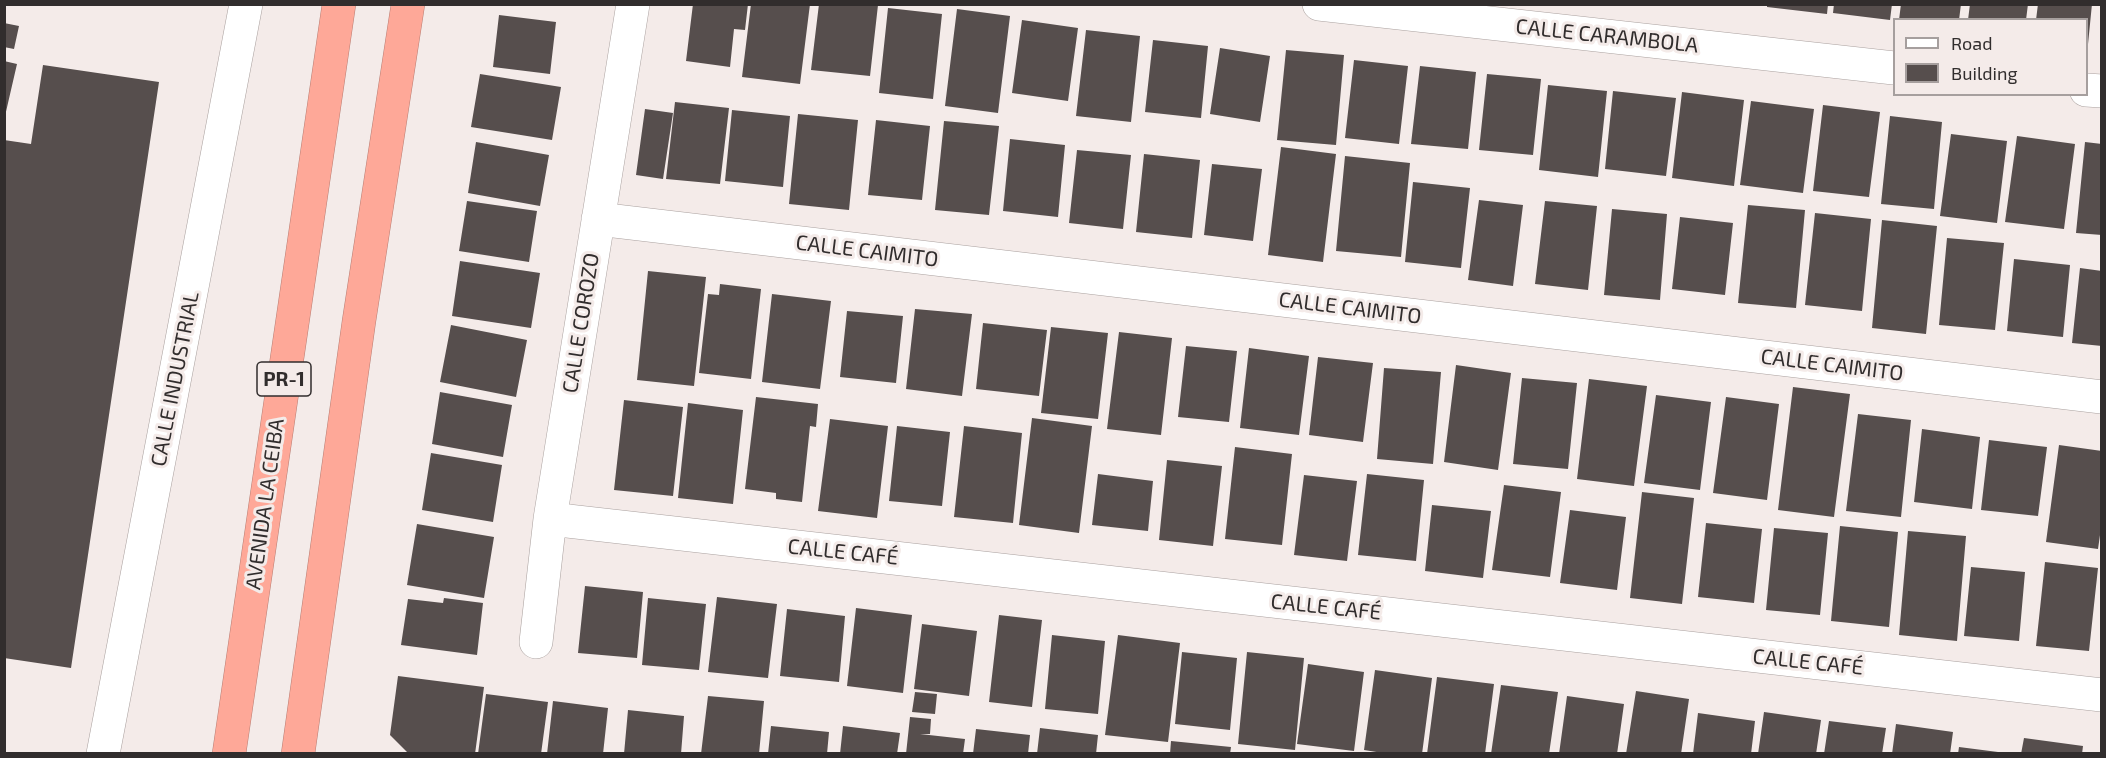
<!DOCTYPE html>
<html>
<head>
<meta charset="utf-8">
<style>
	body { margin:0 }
	#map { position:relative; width:2106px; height:758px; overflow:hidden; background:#f4ebe9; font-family:"Exo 2",sans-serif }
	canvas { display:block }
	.frame { position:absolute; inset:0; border:6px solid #312d2d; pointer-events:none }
	.legend { position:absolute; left:1893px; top:18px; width:195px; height:78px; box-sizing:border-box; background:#f4ebe9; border:2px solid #a69f9e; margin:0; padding:8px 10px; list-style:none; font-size:18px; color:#312d2d }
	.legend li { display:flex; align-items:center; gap:12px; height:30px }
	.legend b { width:30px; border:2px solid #a69f9e }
</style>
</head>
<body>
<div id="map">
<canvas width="2106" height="758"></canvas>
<div class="frame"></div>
<ul class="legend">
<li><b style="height:8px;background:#fff"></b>Road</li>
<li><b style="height:16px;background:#564e4d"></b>Building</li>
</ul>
</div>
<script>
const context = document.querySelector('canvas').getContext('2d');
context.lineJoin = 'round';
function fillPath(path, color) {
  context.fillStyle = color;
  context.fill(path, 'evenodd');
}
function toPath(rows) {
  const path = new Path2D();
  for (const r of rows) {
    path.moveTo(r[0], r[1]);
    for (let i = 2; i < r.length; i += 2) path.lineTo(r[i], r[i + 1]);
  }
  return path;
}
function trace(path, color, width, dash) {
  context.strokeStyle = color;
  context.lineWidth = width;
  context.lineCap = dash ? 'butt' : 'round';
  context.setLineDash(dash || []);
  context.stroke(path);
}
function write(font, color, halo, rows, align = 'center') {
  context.font = font + ' "Exo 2",sans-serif';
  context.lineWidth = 6;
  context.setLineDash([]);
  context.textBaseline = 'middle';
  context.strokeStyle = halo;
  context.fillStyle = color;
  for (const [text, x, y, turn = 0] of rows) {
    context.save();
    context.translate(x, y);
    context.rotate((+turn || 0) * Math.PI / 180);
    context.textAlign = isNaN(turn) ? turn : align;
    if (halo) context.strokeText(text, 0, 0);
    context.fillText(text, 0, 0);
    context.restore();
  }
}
fillPath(toPath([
	[693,4,748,4,745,30,734,29,730,67,686,61],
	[751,4,810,4,800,84,742,77],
	[819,4,878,5,870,76,811,70],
	[1767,4,1828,4,1827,14,1767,7],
	[1834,4,1892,4,1890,20,1833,13],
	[1901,4,1961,4,1959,20,1899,20],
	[1970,4,2028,4,2026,20,1968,20],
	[2038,4,2092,4,2088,44,2086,44,2086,20,2036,20],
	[888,8,942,14,933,99,879,93],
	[957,9,1010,16,998,113,945,106],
	[499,15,556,22,550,74,493,67],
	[1022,20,1078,28,1068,101,1012,93],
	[4,23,19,26,14,49,4,47],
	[1086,30,1140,36,1131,122,1076,116],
	[1153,40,1208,46,1201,118,1145,112],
	[1220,48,1270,56,1260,122,1210,114],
	[1286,50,1344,55,1336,145,1277,140],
	[1354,60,1408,66,1399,144,1345,138],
	[4,61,17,64,5,116,4,116],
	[43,65,159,82,71,668,4,658,4,140,31,144],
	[1420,66,1476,72,1468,149,1411,144],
	[480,74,561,87,552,140,471,127],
	[1487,74,1541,79,1533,155,1479,150],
	[1548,85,1607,91,1598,177,1539,170],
	[1613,91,1676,98,1666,176,1605,169],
	[1682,92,1744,100,1734,186,1672,178],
	[1751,101,1814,109,1803,193,1740,185],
	[675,102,729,108,720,184,666,179],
	[1823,105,1880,112,1869,197,1813,191],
	[645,109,673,113,663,179,636,175],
	[732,110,790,116,783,187,725,181],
	[798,114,858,120,849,210,789,204],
	[1890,116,1942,122,1934,209,1881,204],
	[876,120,930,126,922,200,868,195],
	[944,121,999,126,989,215,935,210],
	[1951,134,2007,141,1997,223,1940,216],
	[2017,136,2075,144,2064,229,2005,222],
	[1010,139,1065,145,1058,217,1003,211],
	[476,142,549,155,540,206,468,193],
	[2085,142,2102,144,2102,235,2076,233],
	[1281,147,1336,154,1323,262,1268,255],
	[1077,150,1131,155,1123,229,1069,223],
	[1144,154,1200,160,1192,238,1136,232],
	[1345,156,1410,163,1401,257,1336,251],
	[1212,164,1262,169,1253,241,1204,235],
	[1413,182,1470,188,1461,268,1405,262],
	[1479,200,1523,205,1513,286,1468,280],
	[467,201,537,211,529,262,459,251],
	[1545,201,1597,206,1588,290,1535,284],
	[1748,205,1805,210,1796,308,1738,303],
	[1612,209,1667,214,1660,300,1604,295],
	[1815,213,1871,219,1862,311,1805,305],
	[1680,217,1733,223,1725,295,1672,289],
	[1882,220,1937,226,1926,334,1872,328],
	[1947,238,2004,243,1995,330,1939,325],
	[2014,259,2070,265,2063,337,2007,331],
	[460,261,540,273,531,328,452,316],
	[2080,268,2102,271,2102,346,2072,343],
	[648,271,706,277,694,386,637,380],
	[720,284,761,289,751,379,699,373,708,294,719,295],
	[772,294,831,301,820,389,762,382],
	[915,309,972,314,962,396,906,389],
	[847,311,903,316,896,383,840,377],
	[983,323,1047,330,1039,396,976,389],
	[451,325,527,340,516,397,440,382],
	[1051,327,1108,333,1098,419,1041,413],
	[1119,332,1172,338,1161,435,1107,429],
	[1186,346,1237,351,1229,422,1178,417],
	[1249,348,1309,356,1299,435,1240,428],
	[1318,357,1373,363,1363,442,1309,435],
	[1456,365,1511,373,1498,470,1444,462],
	[1384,368,1441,372,1433,464,1377,459],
	[1522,378,1577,383,1568,469,1513,464],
	[1589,379,1647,386,1634,486,1577,479],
	[1793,387,1850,394,1834,517,1778,510],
	[440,392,512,405,503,457,432,444],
	[1656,395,1711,402,1700,490,1644,483],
	[756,397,818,404,816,427,810,426,802,502,776,499,776,493,745,489],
	[1726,397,1779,404,1767,500,1713,493],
	[624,400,683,407,673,496,614,490],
	[688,403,743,410,733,504,678,498],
	[1858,414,1911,420,1901,517,1846,511],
	[1032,418,1092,426,1079,533,1019,525],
	[830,419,888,426,877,518,818,511],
	[897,426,950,432,942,506,889,501],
	[964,426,1022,433,1013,523,954,517],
	[1922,429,1980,437,1972,509,1914,502],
	[1989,440,2047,447,2038,516,1981,510],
	[2059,445,2102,451,2102,521,2098,549,2046,542],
	[1235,447,1292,454,1282,545,1225,539],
	[431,453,502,465,493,522,422,510],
	[1167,460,1222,466,1213,546,1159,540],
	[1098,474,1153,481,1148,531,1092,525],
	[1367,474,1424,480,1416,561,1358,555],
	[1304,475,1357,481,1347,561,1294,555],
	[1504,485,1561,492,1550,577,1492,570],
	[1642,492,1694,498,1682,604,1630,598],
	[1432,505,1491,511,1483,578,1425,571],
	[1570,510,1626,517,1617,590,1560,583],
	[1706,523,1762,529,1754,603,1698,597],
	[417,524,494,537,484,598,407,585],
	[1840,526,1898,532,1889,627,1831,621],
	[1774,528,1828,533,1820,615,1766,610],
	[1908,531,1966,536,1957,641,1899,635],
	[2045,562,2098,568,2089,651,2036,646],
	[1971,567,2025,572,2019,641,1964,636],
	[585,586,643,592,637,658,578,653],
	[717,597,777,604,768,678,708,672],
	[444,598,483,603,477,655,401,645,408,599,443,603],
	[648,598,706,604,699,670,642,665],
	[856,608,912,615,903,693,847,686],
	[787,609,845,616,839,682,780,676],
	[999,615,1042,620,1032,707,989,702],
	[922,624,977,631,969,696,914,689],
	[1052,635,1105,641,1098,714,1045,709],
	[1118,635,1180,643,1168,742,1105,735],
	[1182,652,1237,658,1230,730,1175,724],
	[1247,652,1304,658,1295,750,1238,744],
	[1308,664,1364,672,1354,751,1297,744],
	[1375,670,1432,678,1422,754,1389,754,1364,750],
	[398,676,484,687,475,754,409,754,390,735],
	[1437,677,1494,684,1485,754,1427,754],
	[1501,685,1558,692,1549,754,1491,754],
	[1636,691,1689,699,1681,754,1626,754],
	[915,692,937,694,935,714,912,712],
	[486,694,548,702,541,754,478,754],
	[708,696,764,701,759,754,701,754],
	[1567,696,1624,704,1617,754,1559,754],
	[553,701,608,708,603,754,547,754],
	[628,710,684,716,681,754,624,754],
	[1764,712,1821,720,1816,754,1758,754],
	[1698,713,1755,721,1751,754,1693,754],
	[910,717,931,719,930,734,920,734,965,739,963,754,906,754],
	[1829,721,1886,728,1882,754,1824,754],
	[1896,724,1953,732,1950,754,1892,754],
	[771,726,829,732,827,754,768,754],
	[843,726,900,733,897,754,840,754],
	[1040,728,1098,735,1096,754,1037,754],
	[976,729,1030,735,1028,754,973,754],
	[2024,738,2083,746,2082,754,2021,754],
	[1171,741,1231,747,1230,754,1170,754],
	[1959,747,1998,752,1998,754,1958,754]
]), '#564e4d');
const minor = toPath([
	[1319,4,1894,68],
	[2086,90,2102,91],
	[598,219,2102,397],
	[550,519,2102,695],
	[536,642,550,519,633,4],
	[103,754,246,4]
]);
const highway = toPath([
	[229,754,339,4],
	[298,754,359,321,408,4]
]);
trace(minor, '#aaa19f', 34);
trace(highway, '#b67d73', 34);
trace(minor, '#fff', 33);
trace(highway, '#fea898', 33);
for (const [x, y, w] of [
	[284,379,54]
]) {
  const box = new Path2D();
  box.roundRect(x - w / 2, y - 17, w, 34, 4.5);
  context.fillStyle = '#f4ebe9';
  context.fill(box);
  trace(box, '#312d2d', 1.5);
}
write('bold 20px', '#312d2d', null, [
	["PR-1",284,379]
]);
write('21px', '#312d2d', '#f4ebe9', [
	["CALLE CARAMBOLA",1607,36,6],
	["CALLE CAIMITO",867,251,7],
	["CALLE CAIMITO",1350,308,7],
	["CALLE COROZO",581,323,-81],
	["CALLE CAIMITO",1832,365,7],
	["CALLE INDUSTRIAL",175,379,-79],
	["AVENIDA LA CEIBA",265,504,-82],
	["CALLE CAFÉ",843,552,6],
	["CALLE CAFÉ",1326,607,6],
	["CALLE CAFÉ",1808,662,6]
]);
</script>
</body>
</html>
